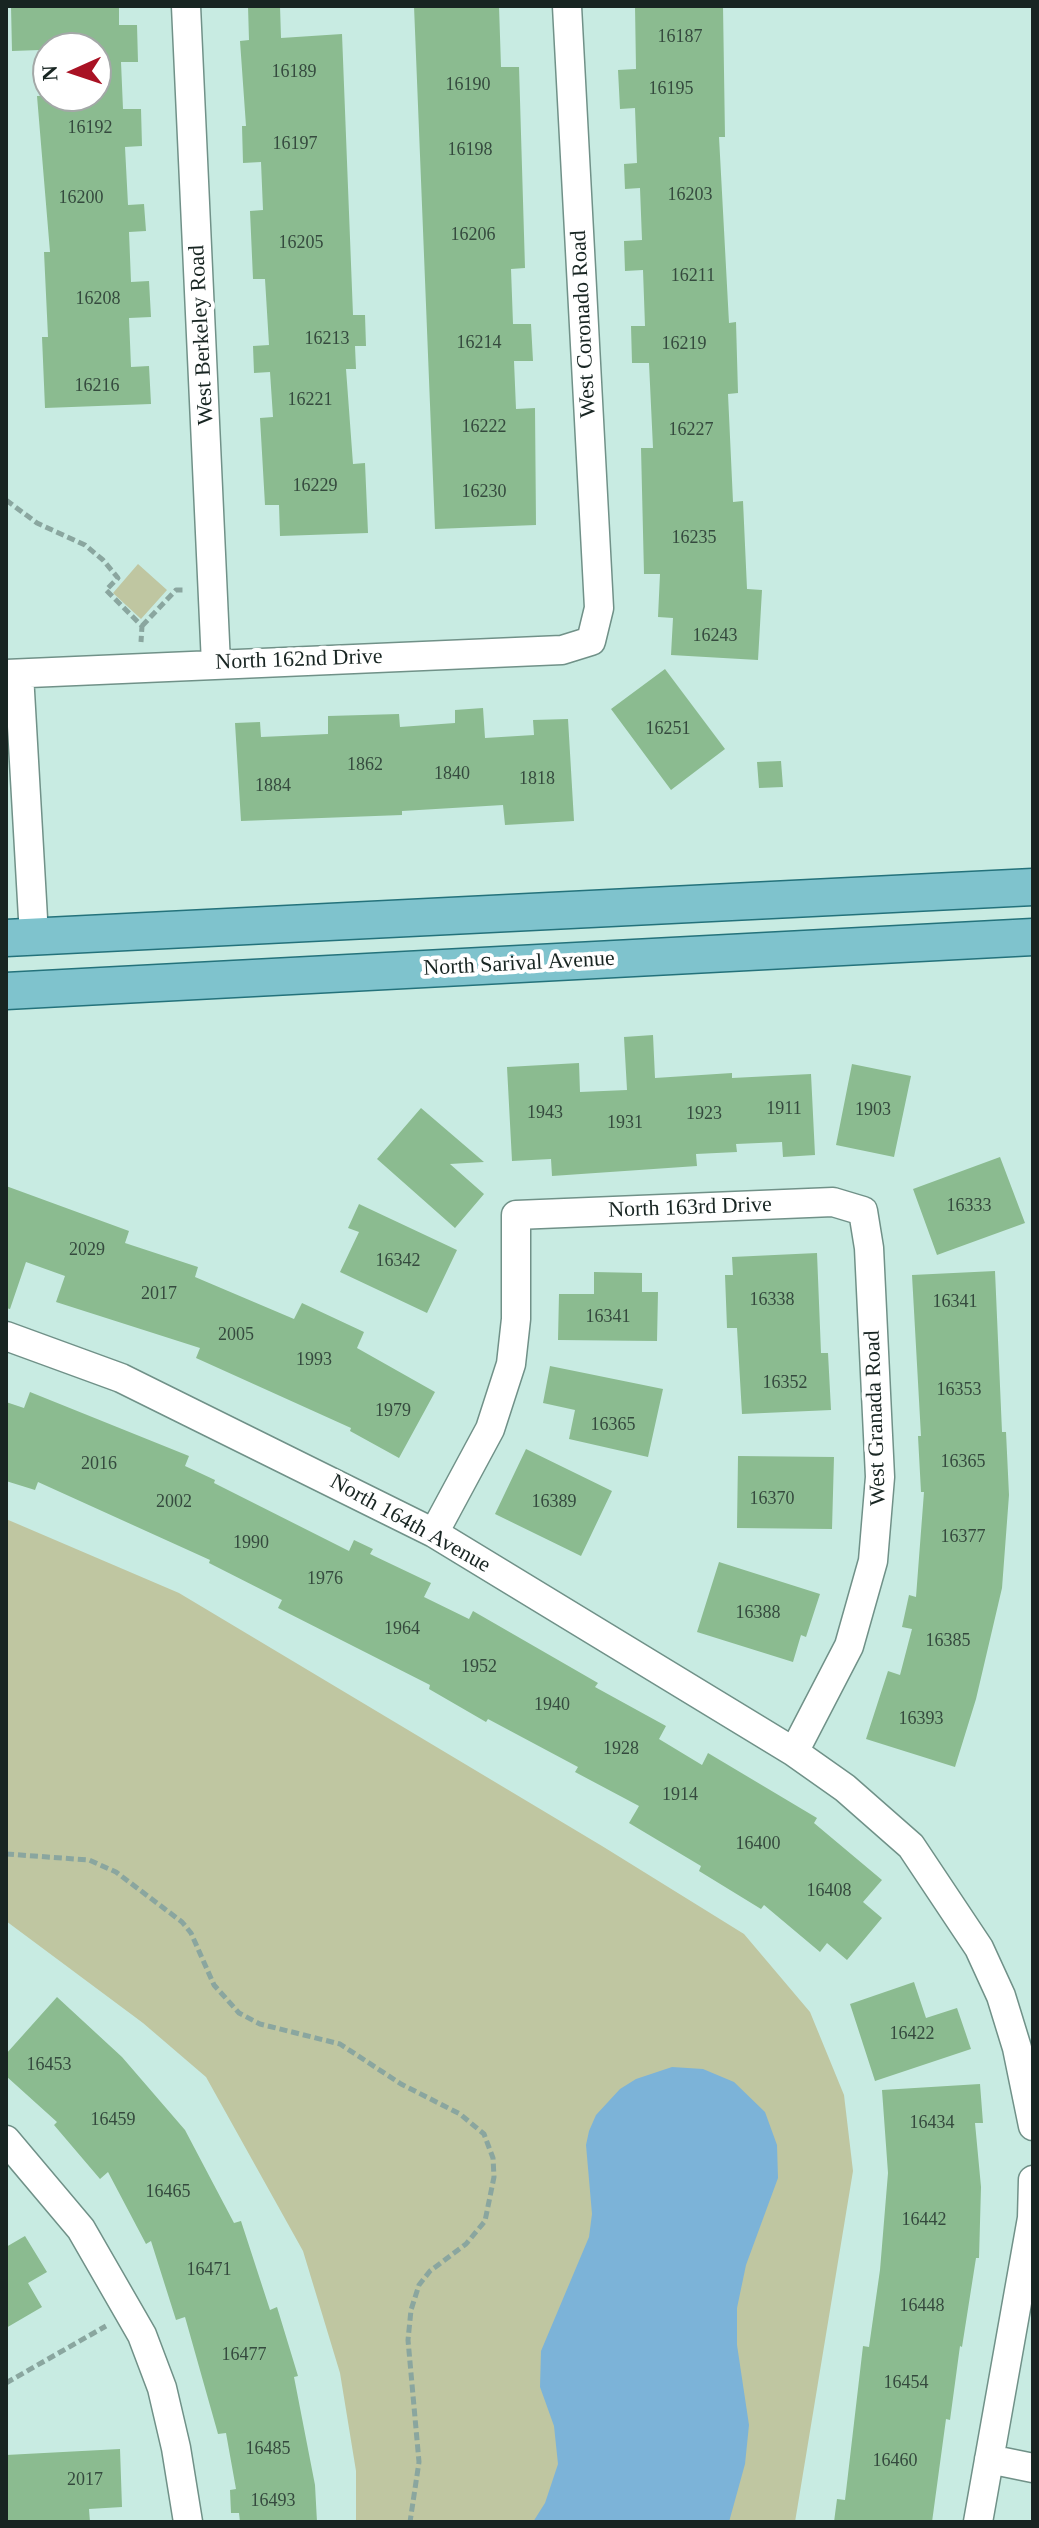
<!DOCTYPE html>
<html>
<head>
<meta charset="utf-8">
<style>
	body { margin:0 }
	#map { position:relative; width:1039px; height:2528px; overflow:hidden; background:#c8ebe2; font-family:Georgia,serif }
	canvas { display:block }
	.frame { position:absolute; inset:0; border:8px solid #182522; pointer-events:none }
	.north { position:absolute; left:32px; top:32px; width:80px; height:80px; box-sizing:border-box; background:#fff; border:2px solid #a3a8a7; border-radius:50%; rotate:267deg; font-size:22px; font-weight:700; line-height:32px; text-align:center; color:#182522 }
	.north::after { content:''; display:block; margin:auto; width:28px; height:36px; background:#a91224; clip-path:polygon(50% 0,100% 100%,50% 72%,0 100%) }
</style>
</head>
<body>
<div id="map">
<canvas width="1039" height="2528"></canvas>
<div class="frame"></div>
<div class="north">N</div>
</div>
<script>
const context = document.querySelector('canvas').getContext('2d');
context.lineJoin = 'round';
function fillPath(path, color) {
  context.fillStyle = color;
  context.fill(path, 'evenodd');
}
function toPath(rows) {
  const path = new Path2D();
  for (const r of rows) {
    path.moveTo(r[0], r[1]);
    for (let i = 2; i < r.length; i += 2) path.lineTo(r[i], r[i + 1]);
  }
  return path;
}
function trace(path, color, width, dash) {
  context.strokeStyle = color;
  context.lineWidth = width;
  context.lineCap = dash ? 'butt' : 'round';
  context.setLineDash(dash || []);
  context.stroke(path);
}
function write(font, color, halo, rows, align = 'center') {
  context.font = font + ' Georgia,serif';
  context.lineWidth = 8;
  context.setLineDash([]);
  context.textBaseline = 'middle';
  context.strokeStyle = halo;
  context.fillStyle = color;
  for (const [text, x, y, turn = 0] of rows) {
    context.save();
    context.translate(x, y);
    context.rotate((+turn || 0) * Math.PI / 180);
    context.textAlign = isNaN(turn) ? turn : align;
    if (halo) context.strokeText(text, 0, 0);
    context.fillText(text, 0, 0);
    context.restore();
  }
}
fillPath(toPath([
	[138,564,167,590,141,619,113,593],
	[6,1519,179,1593,602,1846,744,1934,810,2012,844,2095,853,2171,795,2522,356,2522,356,2471,340,2373,303,2251,206,2077,143,2023,6,1921]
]), '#bfc6a1');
fillPath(toPath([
	[672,2067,703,2069,734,2082,765,2112,777,2145,778,2178,746,2265,737,2308,737,2345,749,2425,745,2464,729,2522,533,2522,545,2503,558,2464,554,2426,540,2387,541,2351,589,2237,592,2214,586,2145,589,2131,596,2115,620,2089,636,2079]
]), '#7cb3d8');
fillPath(toPath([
	[11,6,119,6,119,25,137,25,138,62,121,62,123,109,141,109,142,146,125,147,128,205,144,204,146,231,129,232,131,282,149,281,151,317,129,318,131,367,149,366,151,404,45,408,42,337,48,337,44,252,50,252,37,96,96,96,96,48,12,51],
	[248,6,280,6,281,38,342,34,353,315,365,315,366,346,355,346,356,369,346,369,353,464,365,463,368,533,280,536,279,505,265,505,260,418,273,417,270,372,254,373,253,346,269,345,265,279,253,279,250,211,263,210,261,162,243,163,242,126,246,126,240,41,249,40],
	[414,6,499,6,501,67,519,67,525,268,511,269,513,324,531,324,533,361,514,361,516,409,535,408,536,525,435,529],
	[635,6,723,6,725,137,719,137,729,323,736,322,738,393,728,394,733,502,743,501,747,589,762,590,758,660,671,655,673,618,658,617,660,574,644,574,641,448,653,448,649,363,632,363,631,326,645,326,643,270,625,271,624,241,642,240,640,188,625,189,624,164,637,163,635,108,620,109,618,70,636,69],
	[665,669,725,749,671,790,611,709],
	[483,708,485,738,534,735,533,720,568,719,574,821,505,825,503,805,402,811,402,815,241,821,235,723,260,722,261,737,328,734,328,716,399,714,400,727,455,723,455,710],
	[781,761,783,787,759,788,757,762],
	[653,1035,655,1078,732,1073,732,1078,811,1074,815,1155,783,1157,782,1142,736,1144,737,1152,696,1154,697,1166,552,1176,551,1159,512,1161,507,1067,579,1063,580,1092,627,1090,624,1037],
	[852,1064,911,1076,894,1157,836,1145],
	[421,1108,484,1162,450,1164,484,1194,455,1228,377,1159],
	[1000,1157,1025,1223,937,1255,913,1189],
	[6,1186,129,1231,125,1243,198,1267,195,1277,294,1319,302,1303,364,1332,357,1348,435,1392,399,1458,350,1431,351,1428,196,1358,200,1348,56,1302,65,1276,26,1262,10,1309,6,1308],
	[359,1204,457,1250,427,1313,340,1272,359,1232,348,1228],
	[817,1253,821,1353,828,1353,831,1410,742,1414,737,1328,727,1328,725,1275,733,1275,732,1257],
	[995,1271,1002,1432,1006,1432,1009,1495,1002,1588,976,1699,955,1767,866,1739,888,1671,900,1675,912,1629,902,1627,909,1595,916,1597,924,1492,921,1492,918,1436,921,1436,912,1275],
	[594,1272,642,1273,642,1292,658,1292,657,1341,558,1340,559,1294,594,1294],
	[550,1366,663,1389,648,1457,569,1439,575,1410,543,1403],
	[30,1392,189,1456,185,1466,215,1480,214,1483,349,1551,354,1540,373,1549,370,1554,431,1583,424,1597,469,1619,473,1611,598,1683,595,1687,666,1726,659,1739,702,1765,708,1753,817,1818,814,1823,882,1880,863,1902,882,1918,847,1960,827,1943,820,1952,764,1905,761,1909,699,1871,701,1866,629,1823,639,1806,575,1772,578,1767,488,1719,486,1722,429,1689,430,1685,278,1608,282,1600,209,1563,210,1560,38,1482,35,1490,6,1481,6,1402,24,1408],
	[526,1449,612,1491,581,1556,495,1514],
	[738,1456,834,1457,832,1529,737,1528],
	[719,1562,820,1594,806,1637,801,1635,793,1662,697,1632],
	[914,1982,926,2018,957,2008,971,2049,875,2081,850,2004],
	[57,1997,122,2057,185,2130,234,2223,241,2221,270,2310,277,2307,298,2376,294,2377,315,2485,317,2522,240,2522,239,2513,231,2513,230,2490,236,2489,226,2433,218,2434,185,2317,176,2320,151,2241,146,2244,108,2172,100,2179,54,2125,57,2122,6,2076,6,2054],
	[980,2084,983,2123,975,2123,981,2187,979,2258,976,2258,962,2347,960,2346,950,2420,946,2419,932,2522,834,2522,837,2499,845,2500,863,2346,869,2347,880,2270,888,2173,882,2090],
	[25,2236,47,2272,28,2283,42,2307,6,2328,6,2247],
	[120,2449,122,2507,89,2509,90,2522,6,2522,6,2455]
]), '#8bbb90');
const minor = toPath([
	[186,6,216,664],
	[6,674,562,650,591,641,599,608,567,6],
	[19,674,34,936],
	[6,1336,121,1378,434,1533,794,1752,845,1788,911,1846,979,1948,1001,1996,1017,2048,1033,2126],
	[434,1533,490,1429,511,1364,516,1319,516,1215,833,1202,863,1211,869,1248,880,1477,873,1561,849,1646,794,1752],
	[6,2140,81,2229,142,2335,162,2388,176,2448,188,2522],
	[989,2459,1033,2468],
	[978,2522,1032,2218,1033,2180]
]);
const major = toPath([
	[6,938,1033,887],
	[6,991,1033,937]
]);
trace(minor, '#709188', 31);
trace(major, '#24727b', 39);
trace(toPath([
	[6,500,37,523,85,545,103,560,118,578,106,590,142,626,141,642],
	[142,626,176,590,186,590],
	[6,1854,89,1860,116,1872,182,1922,191,1933,214,1985,239,2013,260,2024,340,2044,401,2084,460,2114,484,2134,493,2158,494,2177,485,2221,466,2244,430,2271,419,2285,411,2310,408,2340,419,2462,410,2522],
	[6,2383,106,2326]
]), '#8aa69f', 5, [8, 4]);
trace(minor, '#fff', 28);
trace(major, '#7fc3cd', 36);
write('18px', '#354a3e', null, [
	["16187",680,37],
	["16189",294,72],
	["16190",468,85],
	["16195",671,89],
	["16192",90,128],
	["16197",295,144],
	["16198",470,150],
	["16203",690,195],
	["16200",81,198],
	["16206",473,235],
	["16205",301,243],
	["16211",693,276],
	["16208",98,299],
	["16213",327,339],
	["16214",479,343],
	["16219",684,344],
	["16216",97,386],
	["16221",310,400],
	["16222",484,427],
	["16227",691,430],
	["16229",315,486],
	["16230",484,492],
	["16235",694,538],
	["16243",715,636],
	["16251",668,729],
	["1862",365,765],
	["1840",452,774],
	["1818",537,779],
	["1884",273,786],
	["1911",784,1109],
	["1903",873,1110],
	["1943",545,1113],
	["1923",704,1114],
	["1931",625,1123],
	["16333",969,1206],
	["2029",87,1250],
	["16342",398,1261],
	["2017",159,1294],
	["16338",772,1300],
	["16341",955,1302],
	["16341",608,1317],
	["2005",236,1335],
	["1993",314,1360],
	["16352",785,1383],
	["16353",959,1390],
	["1979",393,1411],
	["16365",613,1425],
	["16365",963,1462],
	["2016",99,1464],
	["16370",772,1499],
	["2002",174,1502],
	["16389",554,1502],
	["16377",963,1537],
	["1990",251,1543],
	["1976",325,1579],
	["16388",758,1613],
	["1964",402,1629],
	["16385",948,1641],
	["1952",479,1667],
	["1940",552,1705],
	["16393",921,1719],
	["1928",621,1749],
	["1914",680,1795],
	["16400",758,1844],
	["16408",829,1891],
	["16422",912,2034],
	["16453",49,2065],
	["16459",113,2120],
	["16434",932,2123],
	["16465",168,2192],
	["16442",924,2220],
	["16471",209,2270],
	["16448",922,2306],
	["16477",244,2355],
	["16454",906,2383],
	["16485",268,2449],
	["16460",895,2461],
	["2017",85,2480],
	["16493",273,2501]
]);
write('22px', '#182522', '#fff', [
	["West Coronado Road",584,324,-93],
	["West Berkeley Road",202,335,-93],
	["North 162nd Drive",299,660,-2],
	["North Sarival Avenue",519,964,-3],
	["North 163rd Drive",690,1208,-2],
	["West Granada Road",876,1418,-92],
	["North 164th Avenue",410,1524,29]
]);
</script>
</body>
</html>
